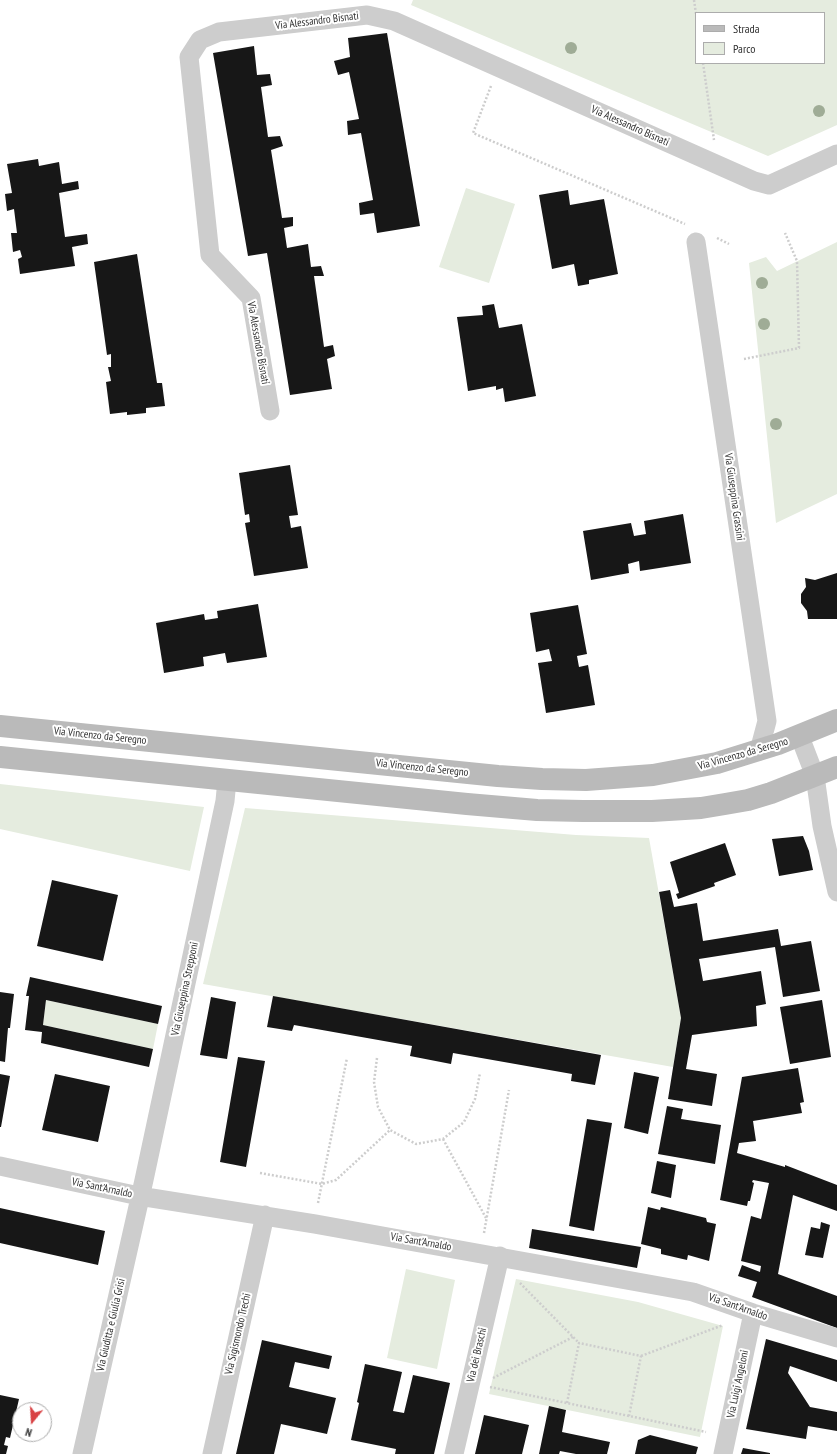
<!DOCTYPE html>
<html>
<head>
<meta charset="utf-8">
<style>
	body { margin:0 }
	#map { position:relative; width:837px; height:1454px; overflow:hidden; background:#fff; font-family:"PT Sans Narrow",sans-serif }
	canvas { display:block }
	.legend { position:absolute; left:695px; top:12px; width:130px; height:52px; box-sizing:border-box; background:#fff; border:1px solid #acacac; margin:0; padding:5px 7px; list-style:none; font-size:12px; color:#303030 }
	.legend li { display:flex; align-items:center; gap:8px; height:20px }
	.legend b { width:20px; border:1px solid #acacac }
	.north { position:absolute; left:12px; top:1402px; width:40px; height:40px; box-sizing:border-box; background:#fff; border:1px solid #acacac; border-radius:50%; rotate:198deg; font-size:11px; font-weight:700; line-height:16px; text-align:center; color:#303030 }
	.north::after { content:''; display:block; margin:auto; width:14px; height:18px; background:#d84143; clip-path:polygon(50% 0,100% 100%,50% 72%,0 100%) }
</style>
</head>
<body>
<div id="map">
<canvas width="837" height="1454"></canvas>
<ul class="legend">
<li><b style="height:5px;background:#bababa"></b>Strada</li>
<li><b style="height:11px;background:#e5ecdf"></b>Parco</li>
</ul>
<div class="north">N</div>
</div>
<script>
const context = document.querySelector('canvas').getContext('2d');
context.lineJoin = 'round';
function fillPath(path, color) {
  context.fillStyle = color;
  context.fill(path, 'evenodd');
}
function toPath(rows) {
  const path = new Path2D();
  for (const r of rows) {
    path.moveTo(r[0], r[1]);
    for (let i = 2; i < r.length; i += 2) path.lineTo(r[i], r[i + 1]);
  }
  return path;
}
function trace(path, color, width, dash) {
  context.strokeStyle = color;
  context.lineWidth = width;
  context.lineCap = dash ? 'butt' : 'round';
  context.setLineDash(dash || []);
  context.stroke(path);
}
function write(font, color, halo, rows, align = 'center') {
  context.font = font + ' "PT Sans Narrow",sans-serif';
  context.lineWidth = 4;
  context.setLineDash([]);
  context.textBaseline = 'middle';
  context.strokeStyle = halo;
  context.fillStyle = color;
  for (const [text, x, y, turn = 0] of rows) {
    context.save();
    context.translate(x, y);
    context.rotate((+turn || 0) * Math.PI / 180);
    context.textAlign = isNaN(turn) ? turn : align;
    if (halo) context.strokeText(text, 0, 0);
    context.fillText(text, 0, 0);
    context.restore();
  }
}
fillPath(toPath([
	[413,0,837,0,837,125,768,156,411,5],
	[696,13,824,13,824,63,696,63],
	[466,188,515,204,489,283,439,267],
	[837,242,837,494,776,523,749,263,766,257,777,271],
	[0,784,204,807,190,871,0,829],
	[245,808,576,835,649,838,681,1018,673,1067,203,984],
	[46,1000,158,1024,153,1049,43,1025],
	[406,1269,455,1280,437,1369,387,1358],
	[516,1279,638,1302,723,1326,700,1437,489,1394]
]), '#e5ecdf');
fillPath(toPath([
	[387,33,420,226,377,233,374,213,360,215,359,203,373,200,361,133,348,135,347,121,359,119,349,72,338,75,334,61,350,57,348,38],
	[254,46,257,75,270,74,272,85,261,87,268,137,280,136,283,146,271,150,282,218,293,217,293,226,284,228,287,248,308,244,311,267,321,266,324,276,314,276,324,347,333,345,335,356,327,359,332,389,290,395,267,253,248,256,213,53],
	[38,159,39,166,59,162,62,184,78,181,79,189,59,193,65,237,87,234,88,244,72,247,75,266,20,274,18,259,22,257,20,250,13,252,11,233,17,233,14,209,7,211,5,194,12,193,7,164],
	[568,190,570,205,604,199,618,274,589,280,589,284,578,286,574,264,552,269,539,195],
	[137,254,157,383,162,383,165,406,146,408,146,413,127,415,127,412,110,414,106,382,111,381,108,367,111,367,111,354,107,355,94,262],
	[494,304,499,328,522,324,536,396,505,402,503,388,496,390,496,386,468,391,457,317,483,315,482,306],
	[290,465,298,515,289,516,291,528,301,526,308,568,254,576,245,523,250,522,249,514,245,515,239,473],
	[683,514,691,563,640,571,639,561,628,564,629,573,591,580,583,531,631,523,634,536,646,534,644,521],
	[837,573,837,619,808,619,807,611,801,603,801,594,806,587,805,578,815,580],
	[258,604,267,657,227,663,225,653,203,657,204,666,164,673,156,623,204,614,205,620,218,618,217,611],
	[578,605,587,654,577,656,579,667,588,665,595,705,546,713,538,663,552,661,549,649,536,652,530,613],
	[803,836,809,851,813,870,779,876,772,839],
	[725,843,736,875,714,883,715,886,678,899,676,894,679,893,670,862],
	[52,880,118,895,103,961,37,946],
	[670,890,674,907,697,903,703,941,778,929,781,946,811,941,820,991,783,997,775,947,699,959,703,981,761,971,766,1004,756,1006,757,1026,692,1035,686,1069,717,1074,712,1106,668,1099,681,1018,659,892],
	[30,977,162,1006,158,1024,46,1000,43,1025,153,1049,149,1067,41,1043,42,1032,25,1030,29,996,26,996],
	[0,992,14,994,10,1028,8,1028,5,1062,0,1061],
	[273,996,601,1055,595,1085,571,1081,572,1074,453,1053,451,1064,410,1056,412,1046,294,1025,292,1031,267,1027],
	[211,997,236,1002,227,1059,200,1055],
	[822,1000,831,1057,790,1064,780,1007],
	[238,1057,265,1061,246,1167,220,1162],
	[798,1068,804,1102,800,1103,802,1113,753,1121,756,1141,739,1143,737,1153,785,1167,785,1165,837,1185,837,1211,793,1195,778,1274,837,1296,837,1328,752,1297,757,1282,738,1276,742,1265,760,1272,761,1266,741,1261,751,1216,761,1219,769,1183,753,1180,752,1182,754,1183,750,1201,748,1201,747,1206,720,1200,742,1077],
	[634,1072,659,1077,648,1134,624,1128],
	[0,1074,10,1076,1,1127,0,1127],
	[55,1074,110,1086,98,1142,42,1130],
	[667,1106,683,1109,681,1119,721,1125,715,1164,658,1154],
	[587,1119,612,1123,594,1231,569,1226],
	[657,1161,676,1165,671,1198,651,1193],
	[648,1207,660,1210,661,1207,706,1218,707,1222,716,1224,709,1261,688,1255,687,1260,661,1254,661,1249,641,1244],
	[0,1208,105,1231,98,1265,0,1243],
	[821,1222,830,1225,823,1258,805,1255,811,1227,820,1229],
	[532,1229,641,1247,637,1268,529,1248],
	[766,1339,837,1360,837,1382,790,1366,788,1373,810,1407,837,1412,837,1431,808,1426,806,1439,746,1429],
	[262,1340,332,1356,329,1369,295,1362,289,1387,336,1398,327,1434,281,1424,274,1454,236,1454],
	[365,1364,402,1372,393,1411,404,1413,413,1375,450,1383,434,1454,395,1454,396,1449,351,1440,359,1403,357,1402],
	[0,1395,19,1399,10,1438,6,1437,4,1445,8,1446,6,1454,0,1454],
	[549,1406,566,1410,562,1432,610,1442,607,1454,576,1454,560,1451,559,1454,539,1454],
	[484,1415,529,1425,522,1454,475,1454],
	[650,1435,698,1447,696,1454,635,1454,638,1440],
	[743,1448,770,1453,770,1454,741,1454]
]), '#171717');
trace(toPath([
	[694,0,696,14],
	[703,63,714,140],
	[491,86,473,133,685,224],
	[717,238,729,244],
	[744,359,799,348,797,261,785,233],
	[377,1058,374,1082,378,1107,390,1130,416,1144,443,1139,464,1122,475,1099,480,1073],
	[443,1139,486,1218],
	[260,1173,322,1184,336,1180,390,1130],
	[318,1203,347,1058],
	[484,1233,509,1090],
	[520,1283,579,1343],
	[641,1356,723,1325],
	[493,1378,573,1337],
	[490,1387,706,1432],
	[567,1403,579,1343,641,1356,629,1416]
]), '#cdcdcd', 2.5, [2, 2]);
trace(toPath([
	[696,242,767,721,759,751],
	[270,411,251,298,210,255,189,57,200,40,219,32,367,15,394,21,754,181,769,185,837,154],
	[800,737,815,776,822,826,837,892],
	[0,1166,139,1196,315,1224,693,1292,753,1313,837,1338],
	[82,1454,144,1180,225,801,227,780],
	[212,1454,265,1215],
	[454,1454,500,1256],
	[723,1454,753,1313]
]), '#cdcdcd', 19);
trace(toPath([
	[0,726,498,776,542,779,586,780,653,775,717,763,778,744,837,720],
	[0,757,467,804,537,810,583,811,652,811,701,808,725,804,748,800,771,793,837,767]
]), '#bababa', 22);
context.fillStyle = '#9fac96';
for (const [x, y] of [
	[571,48],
	[819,111],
	[762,283],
	[764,324],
	[776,424]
]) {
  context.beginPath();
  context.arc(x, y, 6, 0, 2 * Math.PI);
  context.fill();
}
write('11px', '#303030', '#fff', [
	["Via Alessandro Bisnati",317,21,-7],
	["Via Alessandro Bisnati",630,126,24],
	["Via Alessandro Bisnati",258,343,80],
	["Via Giuseppina Grassini",734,497,82],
	["Via Vincenzo da Seregno",100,736,6],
	["Via Vincenzo da Seregno",743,754,-16],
	["Via Vincenzo da Seregno",422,768,6],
	["Via Giuseppina Strepponi",185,989,-78],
	["Via Sant'Arnaldo",102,1188,12],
	["Via Sant'Arnaldo",421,1242,10],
	["Via Sant'Arnaldo",738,1307,19],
	["Via Giuditta e Giulia Grisi",111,1325,-77],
	["Via Sigismondo Trechi",238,1334,-77],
	["Via dei Braschi",477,1355,-77],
	["Via Luigi Angeloni",738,1384,-78]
]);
</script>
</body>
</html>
